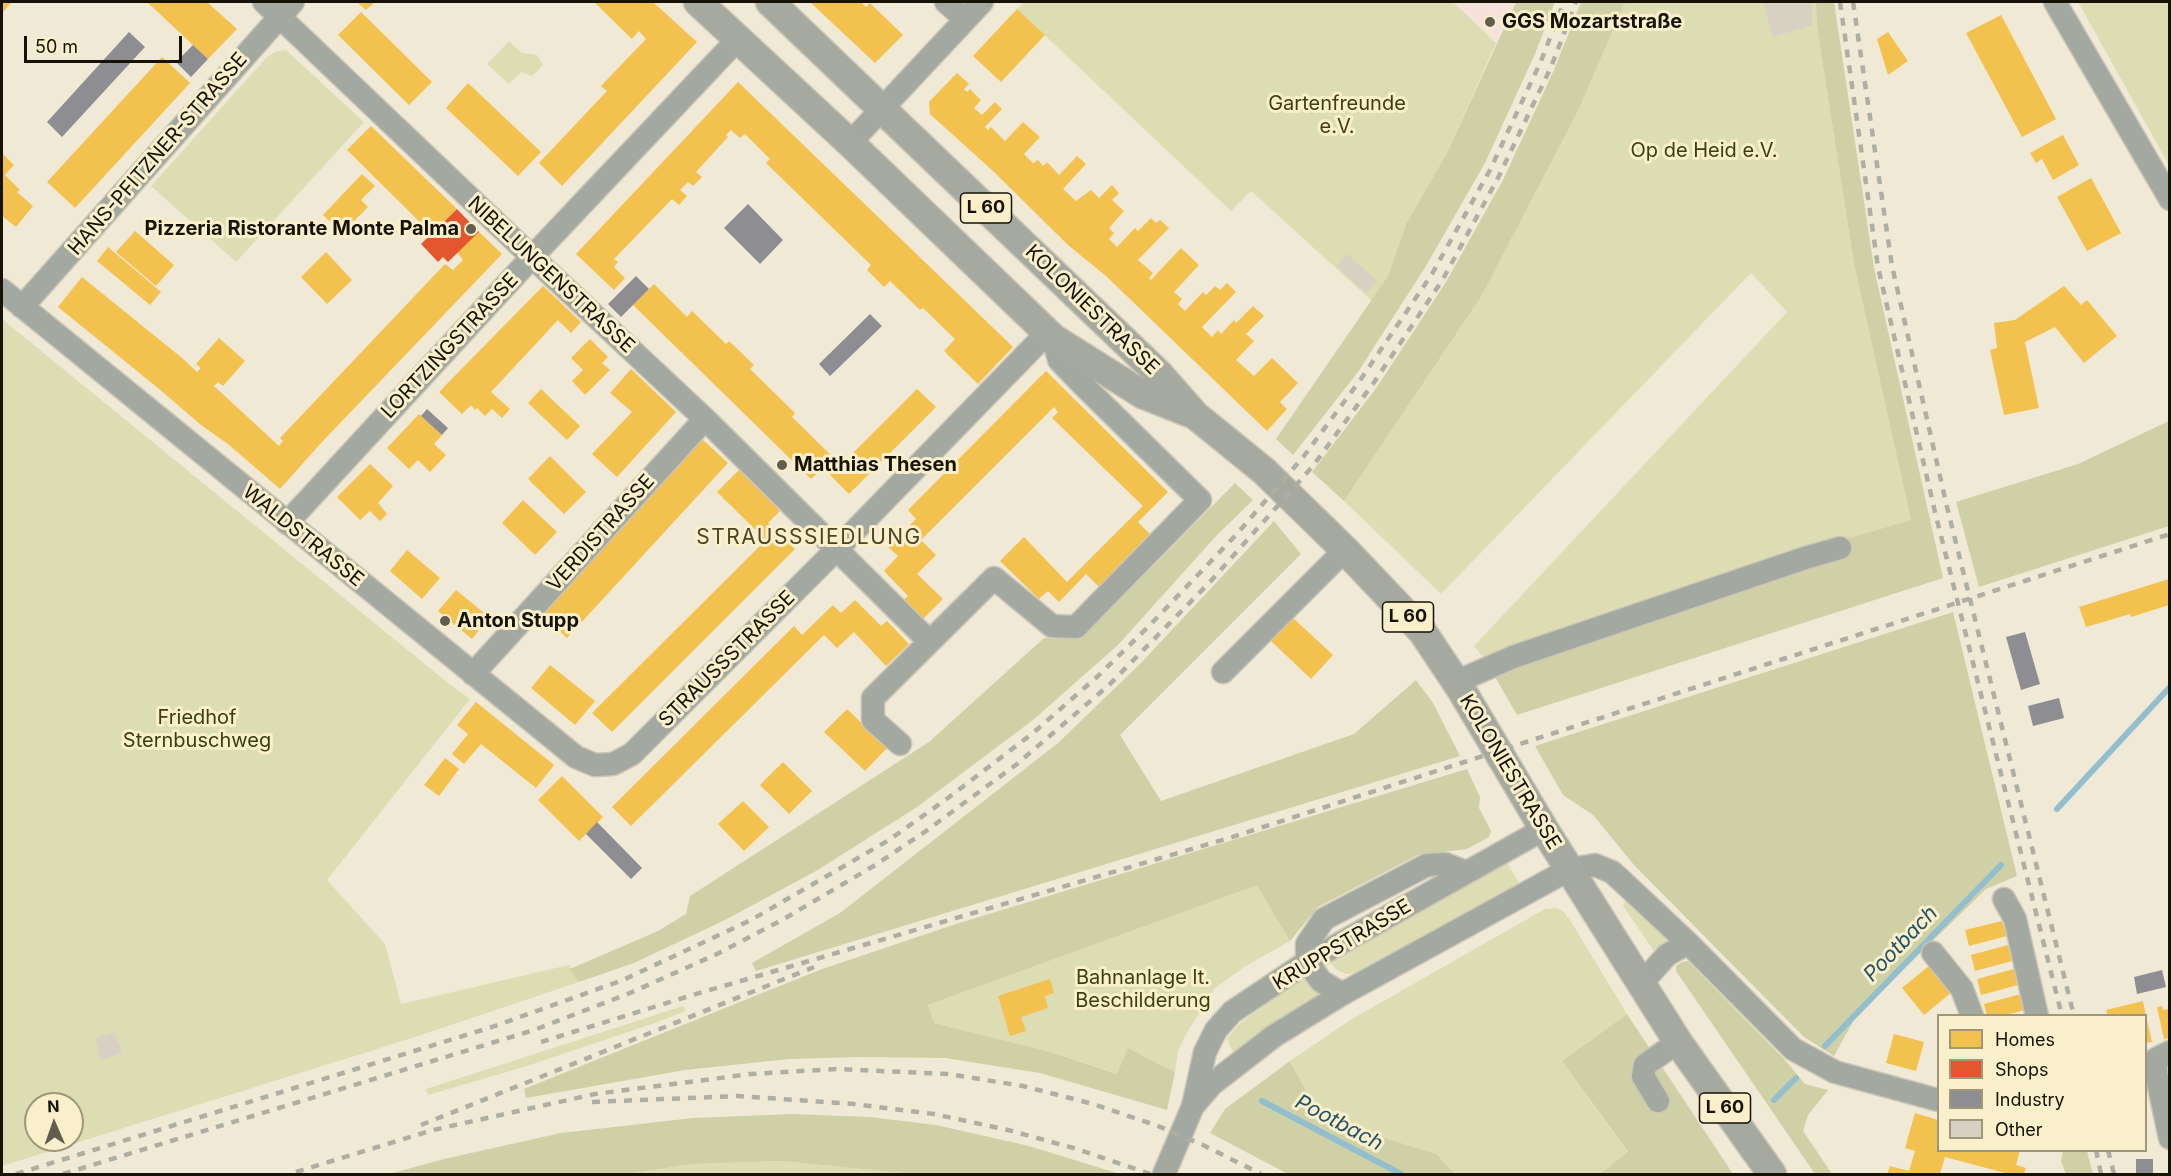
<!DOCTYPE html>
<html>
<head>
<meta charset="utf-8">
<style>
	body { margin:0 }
	#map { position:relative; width:2171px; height:1176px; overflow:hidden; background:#f0e9d6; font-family:Inter,sans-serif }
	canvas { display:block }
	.frame { position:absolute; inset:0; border:3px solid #161206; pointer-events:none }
	.legend { position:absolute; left:1937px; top:1014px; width:210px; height:138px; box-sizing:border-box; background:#faefcb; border:2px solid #9f977c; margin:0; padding:8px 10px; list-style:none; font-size:18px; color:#161206 }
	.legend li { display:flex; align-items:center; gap:12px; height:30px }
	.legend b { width:30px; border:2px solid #9f977c }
	.north { position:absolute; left:24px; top:1092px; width:60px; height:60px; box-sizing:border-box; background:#faefcb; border:2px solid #9f977c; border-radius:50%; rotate:358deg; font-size:16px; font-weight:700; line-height:24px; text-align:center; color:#161206 }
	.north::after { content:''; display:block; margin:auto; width:21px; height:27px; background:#625d4f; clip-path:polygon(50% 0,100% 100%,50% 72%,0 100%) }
	.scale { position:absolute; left:24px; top:36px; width:158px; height:27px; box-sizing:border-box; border:3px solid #161206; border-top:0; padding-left:8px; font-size:18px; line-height:21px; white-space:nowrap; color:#161206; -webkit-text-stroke:4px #faefcb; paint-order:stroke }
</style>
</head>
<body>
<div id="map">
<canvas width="2171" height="1176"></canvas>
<div class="frame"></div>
<ul class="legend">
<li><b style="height:16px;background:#f2c14e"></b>Homes</li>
<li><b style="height:16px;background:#e4572e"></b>Shops</li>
<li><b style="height:16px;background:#8d8d92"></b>Industry</li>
<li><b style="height:16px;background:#d8d0c2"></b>Other</li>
</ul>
<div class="north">N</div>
<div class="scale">50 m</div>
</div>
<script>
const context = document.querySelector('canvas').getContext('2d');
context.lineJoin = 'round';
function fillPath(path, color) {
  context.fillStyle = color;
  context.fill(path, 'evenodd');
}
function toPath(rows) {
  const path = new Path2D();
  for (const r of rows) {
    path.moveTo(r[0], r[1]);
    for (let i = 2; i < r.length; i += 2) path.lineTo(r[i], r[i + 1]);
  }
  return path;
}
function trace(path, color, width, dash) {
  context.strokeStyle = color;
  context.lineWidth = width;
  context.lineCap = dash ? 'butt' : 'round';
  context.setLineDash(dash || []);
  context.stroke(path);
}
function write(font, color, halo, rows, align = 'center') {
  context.font = font + ' Inter,sans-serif';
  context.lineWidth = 6;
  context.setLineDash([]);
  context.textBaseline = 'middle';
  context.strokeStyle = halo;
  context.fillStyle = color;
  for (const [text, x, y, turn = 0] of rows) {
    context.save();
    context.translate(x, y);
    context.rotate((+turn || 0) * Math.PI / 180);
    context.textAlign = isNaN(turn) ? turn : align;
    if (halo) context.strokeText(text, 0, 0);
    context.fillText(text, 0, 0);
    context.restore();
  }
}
fillPath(toPath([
	[1453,2,1516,2,1496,43]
]), '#f4e2db');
fillPath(toPath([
	[1024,2,1453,2,1496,43,1447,153,1406,224,1388,276,1372,301,1251,191,1231,211,1017,9],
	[1625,2,1816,2,1817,27,1854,264,1911,520,1803,551,1484,658,1474,646,1787,312,1751,273,1441,594,1344,501,1481,297,1578,111],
	[2078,2,2169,2,2169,165],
	[509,41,522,53,537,55,543,65,532,76,521,72,509,84,487,64],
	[286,50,364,122,236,262,151,186,267,57,277,51],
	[2,319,448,683,470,699,327,880,385,944,401,1004,569,965,579,982,412,1038,2,1166],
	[36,1104,72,1104,72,1140,36,1140],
	[1507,862,1519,883,1360,973,1346,974,1335,969,1330,961],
	[1258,884,1290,941,1244,967,1214,989,1185,1036,1178,1052,1175,1072,1128,1048,1118,1074,1047,1051,934,1023,928,1005],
	[1626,900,1672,943,1654,951,1623,906],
	[1556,908,1563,911,1570,920,1627,1014,1562,1061,1628,1153,1600,1174,1455,1174,1436,1154,1321,1118,1290,1061,1352,1019,1545,909],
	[1303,977,1311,988,1320,994,1239,1051,1233,1052,1227,1039,1239,1024],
	[683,1006,686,1011,649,1025,527,1066,428,1095,426,1089],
	[781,1161,912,1174,628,1174,693,1164]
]), '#ddddb3');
fillPath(toPath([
	[1516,2,1555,2,1535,54,1485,163,1426,266,1358,372,1293,455,1276,439,1388,276,1406,224,1447,153],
	[1581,2,1625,2,1578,111,1481,297,1344,501,1312,472,1377,387,1446,282,1503,180,1554,70],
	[1816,2,1834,2,1874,268,1943,578,1517,715,1484,658,1803,551,1911,520,1854,264,1817,27],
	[2169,421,2169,526,1979,587,1956,502,2078,464],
	[1235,483,1253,500,1216,536,1118,645,1033,720,917,807,816,871,725,920,634,963,579,982,570,969,658,931,686,914,690,896,929,742,1044,638,1081,639],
	[1274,521,1301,554,1120,735,1161,801,1354,734,1416,680,1433,703,1460,756,756,971,752,963,840,913,1058,743,1140,664],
	[1953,612,2017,876,1986,889,1856,1016,1834,1056,1804,1037,1634,865,1593,815,1563,795,1535,746],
	[1467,769,1480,797,1479,808,1491,831,1489,837,1467,849,1418,855,1318,907,1290,941,1257,885,928,1005,934,1023,1047,1051,1117,1074,1128,1048,1175,1072,1167,1110,1040,1073,945,1058,860,1057,789,1059,685,1070,526,1098,524,1089,822,969,956,924],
	[1688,961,1785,1060,1805,1084,1828,1090,1808,1115,1803,1131,1832,1174,1815,1174,1676,971,1676,966,1682,962],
	[1627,1014,1733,1174,1600,1174,1628,1152,1562,1061],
	[1290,1061,1321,1118,1436,1154,1455,1174,1288,1174,1210,1133,1225,1109],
	[793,1114,870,1117,936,1125,1029,1146,1120,1174,912,1174,781,1161,693,1164,628,1174,389,1174,444,1159,561,1133,693,1118],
	[2063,1151,2087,1151,2093,1174,2066,1174,2061,1161]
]), '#d0d0a6');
fillPath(toPath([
	[2,2,12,2,2,13],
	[147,2,207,2,237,29,208,59],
	[357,2,375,2,366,10],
	[594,2,653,2,697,42,562,186,539,163,607,91,601,86,646,39,639,31,632,39],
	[810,2,861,2,866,7,870,3,903,35,875,63],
	[1017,9,1045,35,1001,82,973,56],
	[361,12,432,82,409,105,338,35],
	[2001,15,2056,119,2022,137,1966,33],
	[1888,32,1908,61,1888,75,1877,39],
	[162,57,190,83,75,208,47,182],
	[957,73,969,84,964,89,967,92,970,89,981,100,974,108,982,115,995,102,1002,109,985,127,988,130,991,127,1005,141,1023,122,1040,137,1024,154,1033,163,1038,160,1043,166,1047,162,1059,175,1077,156,1086,164,1063,189,1076,201,1091,190,1099,198,1112,185,1119,193,1112,200,1124,211,1109,228,1114,233,1109,239,1117,247,1135,228,1138,231,1151,218,1156,223,1160,220,1169,228,1138,260,1153,273,1149,278,1151,280,1181,248,1199,265,1174,292,1182,299,1178,304,1185,311,1203,292,1206,295,1215,286,1220,290,1227,283,1236,292,1202,327,1212,337,1218,330,1221,334,1234,320,1236,323,1253,306,1264,316,1246,334,1254,341,1236,360,1254,376,1272,358,1298,383,1280,402,1287,409,1267,431,1106,276,1068,245,993,171,930,114,929,102],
	[738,82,1013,347,978,384,944,351,955,339,923,308,920,310,890,281,884,287,867,270,871,265,766,163,770,159,745,134,740,138,731,130,726,135,728,137,696,172,702,177,693,186,688,182,680,190,687,196,679,205,672,199,614,259,618,262,614,267,625,278,614,290,576,254],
	[468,83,541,152,518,176,446,108],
	[371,126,457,209,431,233,347,150],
	[2063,135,2079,165,2053,180,2042,159,2036,163,2030,153],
	[2,153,14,165,5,175,20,190,17,192,33,206,16,227,2,216],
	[362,174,375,186,361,200,368,207,342,233,323,215],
	[2091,178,2121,233,2087,251,2057,197],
	[135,231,174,265,156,286,116,252],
	[479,232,502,254,321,443,280,489,228,444,201,425,158,388,58,307,82,277,182,358,197,372,201,368,196,364,219,338,245,361,223,386,218,382,214,386,279,446,283,441,280,438,445,264,453,270,463,260,457,252],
	[108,247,161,292,150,305,97,261],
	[326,252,352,280,327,304,301,277],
	[654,284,687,317,692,311,726,344,729,341,754,365,750,369,795,413,792,417,841,465,917,389,936,407,849,494,823,468,811,479,633,305],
	[543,286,581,322,571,333,558,320,491,392,510,409,502,418,492,409,485,416,477,408,475,410,471,405,462,414,439,392],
	[2064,286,2081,305,2087,300,2117,336,2084,363,2055,327,2025,342,2039,408,2004,415,1990,350,1997,348,1994,323,2015,320],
	[590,339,608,357,602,363,610,370,585,395,572,381,583,370,571,358],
	[631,369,676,412,617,477,592,454,632,412,610,393],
	[1046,371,1168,492,1138,522,1153,537,1101,589,1086,574,1059,602,1048,591,1039,599,1000,561,1024,537,1067,582,1143,506,1052,418,1058,412,1054,407,921,540,936,555,917,574,943,599,922,620,902,601,908,596,884,571,898,556,888,547,916,519,908,510],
	[541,389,580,426,567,440,528,403],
	[419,414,442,435,434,444,446,455,430,472,418,460,409,469,387,448],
	[702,439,728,463,567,638,542,615],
	[550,456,586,492,564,514,528,479],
	[370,464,393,486,378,503,387,514,380,521,370,511,360,520,337,497],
	[739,470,780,511,768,523,795,549,612,732,592,713,766,540,717,492],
	[523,500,557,532,535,555,502,523],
	[407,550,440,578,422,599,390,571],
	[2169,579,2169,605,2131,617,2130,614,2086,627,2079,607],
	[456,590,489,617,472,639,438,611],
	[855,600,881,626,887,621,909,644,886,666,854,632,837,648,824,635,631,826,612,807,794,626,802,635,833,605,841,613],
	[1293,618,1333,655,1311,679,1271,641],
	[550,665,595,701,575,725,531,688],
	[476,702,554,765,536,788,481,744,464,764,452,754,468,734,457,725],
	[847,709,887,748,865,771,824,732],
	[445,758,459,769,439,796,424,785],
	[783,762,812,791,789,814,760,785],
	[562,776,603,817,579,841,538,800],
	[743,801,769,827,744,851,718,824],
	[2002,921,2007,936,1969,946,1965,930],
	[2008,945,2012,961,1975,971,1971,955],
	[1930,965,1952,992,1924,1015,1902,988],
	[2014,969,2018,985,1981,995,1977,979],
	[1050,979,1054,993,1045,996,1048,1008,1021,1017,1026,1031,1010,1036,998,996],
	[2021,994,2025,1010,2002,1016,1987,1016,1984,1004],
	[2143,1001,2146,1016,2108,1016,2106,1010],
	[2162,1006,2163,1010,2169,1009,2169,1038,2164,1039,2157,1007],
	[2146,1016,2152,1042,2146,1043],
	[1894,1034,1924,1042,1916,1071,1886,1063],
	[1915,1113,1938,1120,1938,1150,2020,1150,2016,1165,2026,1168,2024,1174,2009,1174,1945,1157,1940,1174,1887,1174,1890,1166,1909,1171,1915,1151,1905,1148]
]), '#f2c14e');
fillPath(toPath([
	[457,209,479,232,448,262,443,257,438,262,421,244]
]), '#e4572e');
fillPath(toPath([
	[129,32,145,47,62,137,47,122],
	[193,45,208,59,191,77,176,62],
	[748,204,783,240,760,264,724,228],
	[636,276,649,289,621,317,608,304],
	[870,314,882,326,830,376,819,364],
	[427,409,448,428,442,435,421,416],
	[2025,632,2040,684,2021,690,2006,637],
	[2059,698,2064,718,2033,726,2028,706],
	[597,822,642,868,631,879,586,834],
	[2162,970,2166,987,2137,994,2134,977],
	[2136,1159,2153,1159,2153,1174,2136,1174]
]), '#8d8d92');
trace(toPath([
	[2057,809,2170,687],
	[1825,1046,2001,865],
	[1774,1100,1796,1078],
	[1262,1101,1401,1174]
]), '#92bece', 6);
fillPath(toPath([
	[1763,2,1812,2,1812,25,1773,37],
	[1347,254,1377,281,1366,293,1336,266],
	[115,1032,122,1053,101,1060,95,1038]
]), '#d8d0c2');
const minor = toPath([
	[264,2,532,257,705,419,929,641],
	[946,2,965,19],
	[2055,2,2170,199],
	[850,143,982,2],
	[2,290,576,757,595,765,613,764,632,754,837,549,1047,333],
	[22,307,293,2],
	[287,523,532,257,738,39],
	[1223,672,1345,550],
	[473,674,705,419],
	[1456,682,1513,657,1805,558,1840,548],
	[900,744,873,720,873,698,994,578,1052,626,1076,627,1200,500,1081,383,1059,360,1053,338],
	[2004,899,2015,919,2037,1016],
	[1933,953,1962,989,1972,1016],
	[1641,984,1667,955,1688,943],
	[1342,994,1321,981,1307,962,1307,944,1324,919,1427,865,1445,864,1466,872],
	[2170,1052,2156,1059,2156,1073,2170,1138],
	[1658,1101,1643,1076,1645,1065,1678,1042],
	[1193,1106,1212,1084,1274,1036,1342,994,1570,869,1595,865,1612,872,1623,882,1688,943,1793,1049,1835,1072,1938,1100],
	[1164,1174,1193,1106,1205,1052,1216,1030,1232,1012,1307,962,1544,829]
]);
const major = toPath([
	[698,2,850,143,1053,338,1142,394,1190,413],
	[770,2,1159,374,1195,415,1264,471,1345,550,1422,631,1462,691,1544,829,1678,1042,1772,1174]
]);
trace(minor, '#cbc6b6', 25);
trace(major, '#cbc6b6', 31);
trace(minor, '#a3a8a0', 22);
trace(major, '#a5a99f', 28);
trace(toPath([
	[1840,2,1878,267,1935,512,2062,1016],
	[1853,2,1892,266,1947,507,2074,1016],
	[541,1042,686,997,1226,839,2170,534],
	[592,1102,738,1096,854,1104,934,1114,1008,1130,1077,1149,1150,1174],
	[421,1125,814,967],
	[2096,1150,2101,1174],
	[2108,1150,2114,1174],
	[296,1172,433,1130,595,1094,751,1074,836,1069,948,1074,1023,1086,1093,1104,1158,1126,1203,1145,1261,1174],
	[16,1174,492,1027,623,980,751,920,889,840,948,798,1033,733,1098,676,1149,626,1236,535,1304,456,1361,379,1432,274,1490,170,1541,61,1564,2],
	[63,1174,534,1030,630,993,717,954,782,920,877,864,926,831,1017,764,1109,685,1209,583,1313,466,1375,381,1443,279,1499,176,1551,67,1576,2]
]), '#afaea2', 4.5, [8, 8]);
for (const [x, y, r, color] of [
	[1490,22,6,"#625d4f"],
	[471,229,6,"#625d4f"],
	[782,465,6,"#625d4f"],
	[445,621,6,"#625d4f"]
]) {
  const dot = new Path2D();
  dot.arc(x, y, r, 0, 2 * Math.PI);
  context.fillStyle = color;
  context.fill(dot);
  trace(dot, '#faefcb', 2);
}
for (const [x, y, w] of [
	[986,208,51],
	[1408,617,51],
	[1725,1108,51]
]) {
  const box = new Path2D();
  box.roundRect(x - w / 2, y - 15, w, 30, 4.5);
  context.fillStyle = '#faefcb';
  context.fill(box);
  trace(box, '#161206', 1.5);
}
write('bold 18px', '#161206', null, [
	["L 60",986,208],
	["L 60",1408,617],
	["L 60",1725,1108]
]);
write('bold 20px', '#161206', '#faefcb', [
	["GGS Mozartstraße",1502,22],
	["Pizzeria Ristorante Monte Palma",459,229,"right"],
	["Matthias Thesen",794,465],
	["Anton Stupp",457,621]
], 'left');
write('20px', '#3b3f10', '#faefcb', [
	["Gartenfreunde",1337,104],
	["e.V.",1337,127],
	["Op de Heid e.V.",1704,151],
	["Friedhof",197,718],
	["Sternbuschweg",197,741],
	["Bahnanlage lt.",1143,978],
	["Beschilderung",1143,1001]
]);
write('20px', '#161206', '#faefcb', [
	["HANS-PFITZNER-STRASSE",158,154,-49],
	["NIBELUNGENSTRASSE",551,275,43],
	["KOLONIESTRASSE",1092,310,44],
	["LORTZINGSTRASSE",450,346,-47],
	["VERDISTRASSE",601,533,-48],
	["WALDSTRASSE",303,536,39],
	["STRAUSSSTRASSE",727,659,-45],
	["KOLONIESTRASSE",1510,772,59],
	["KRUPPSTRASSE",1342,945,-31]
]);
context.letterSpacing = '1.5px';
write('21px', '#4d4325', '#faefcb', [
	["STRAUSSSIEDLUNG",809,538]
]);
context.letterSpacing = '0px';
write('italic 21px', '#1e5269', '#faefcb', [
	["Pootbach",1901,944,-46],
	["Pootbach",1339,1123,28]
]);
</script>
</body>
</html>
